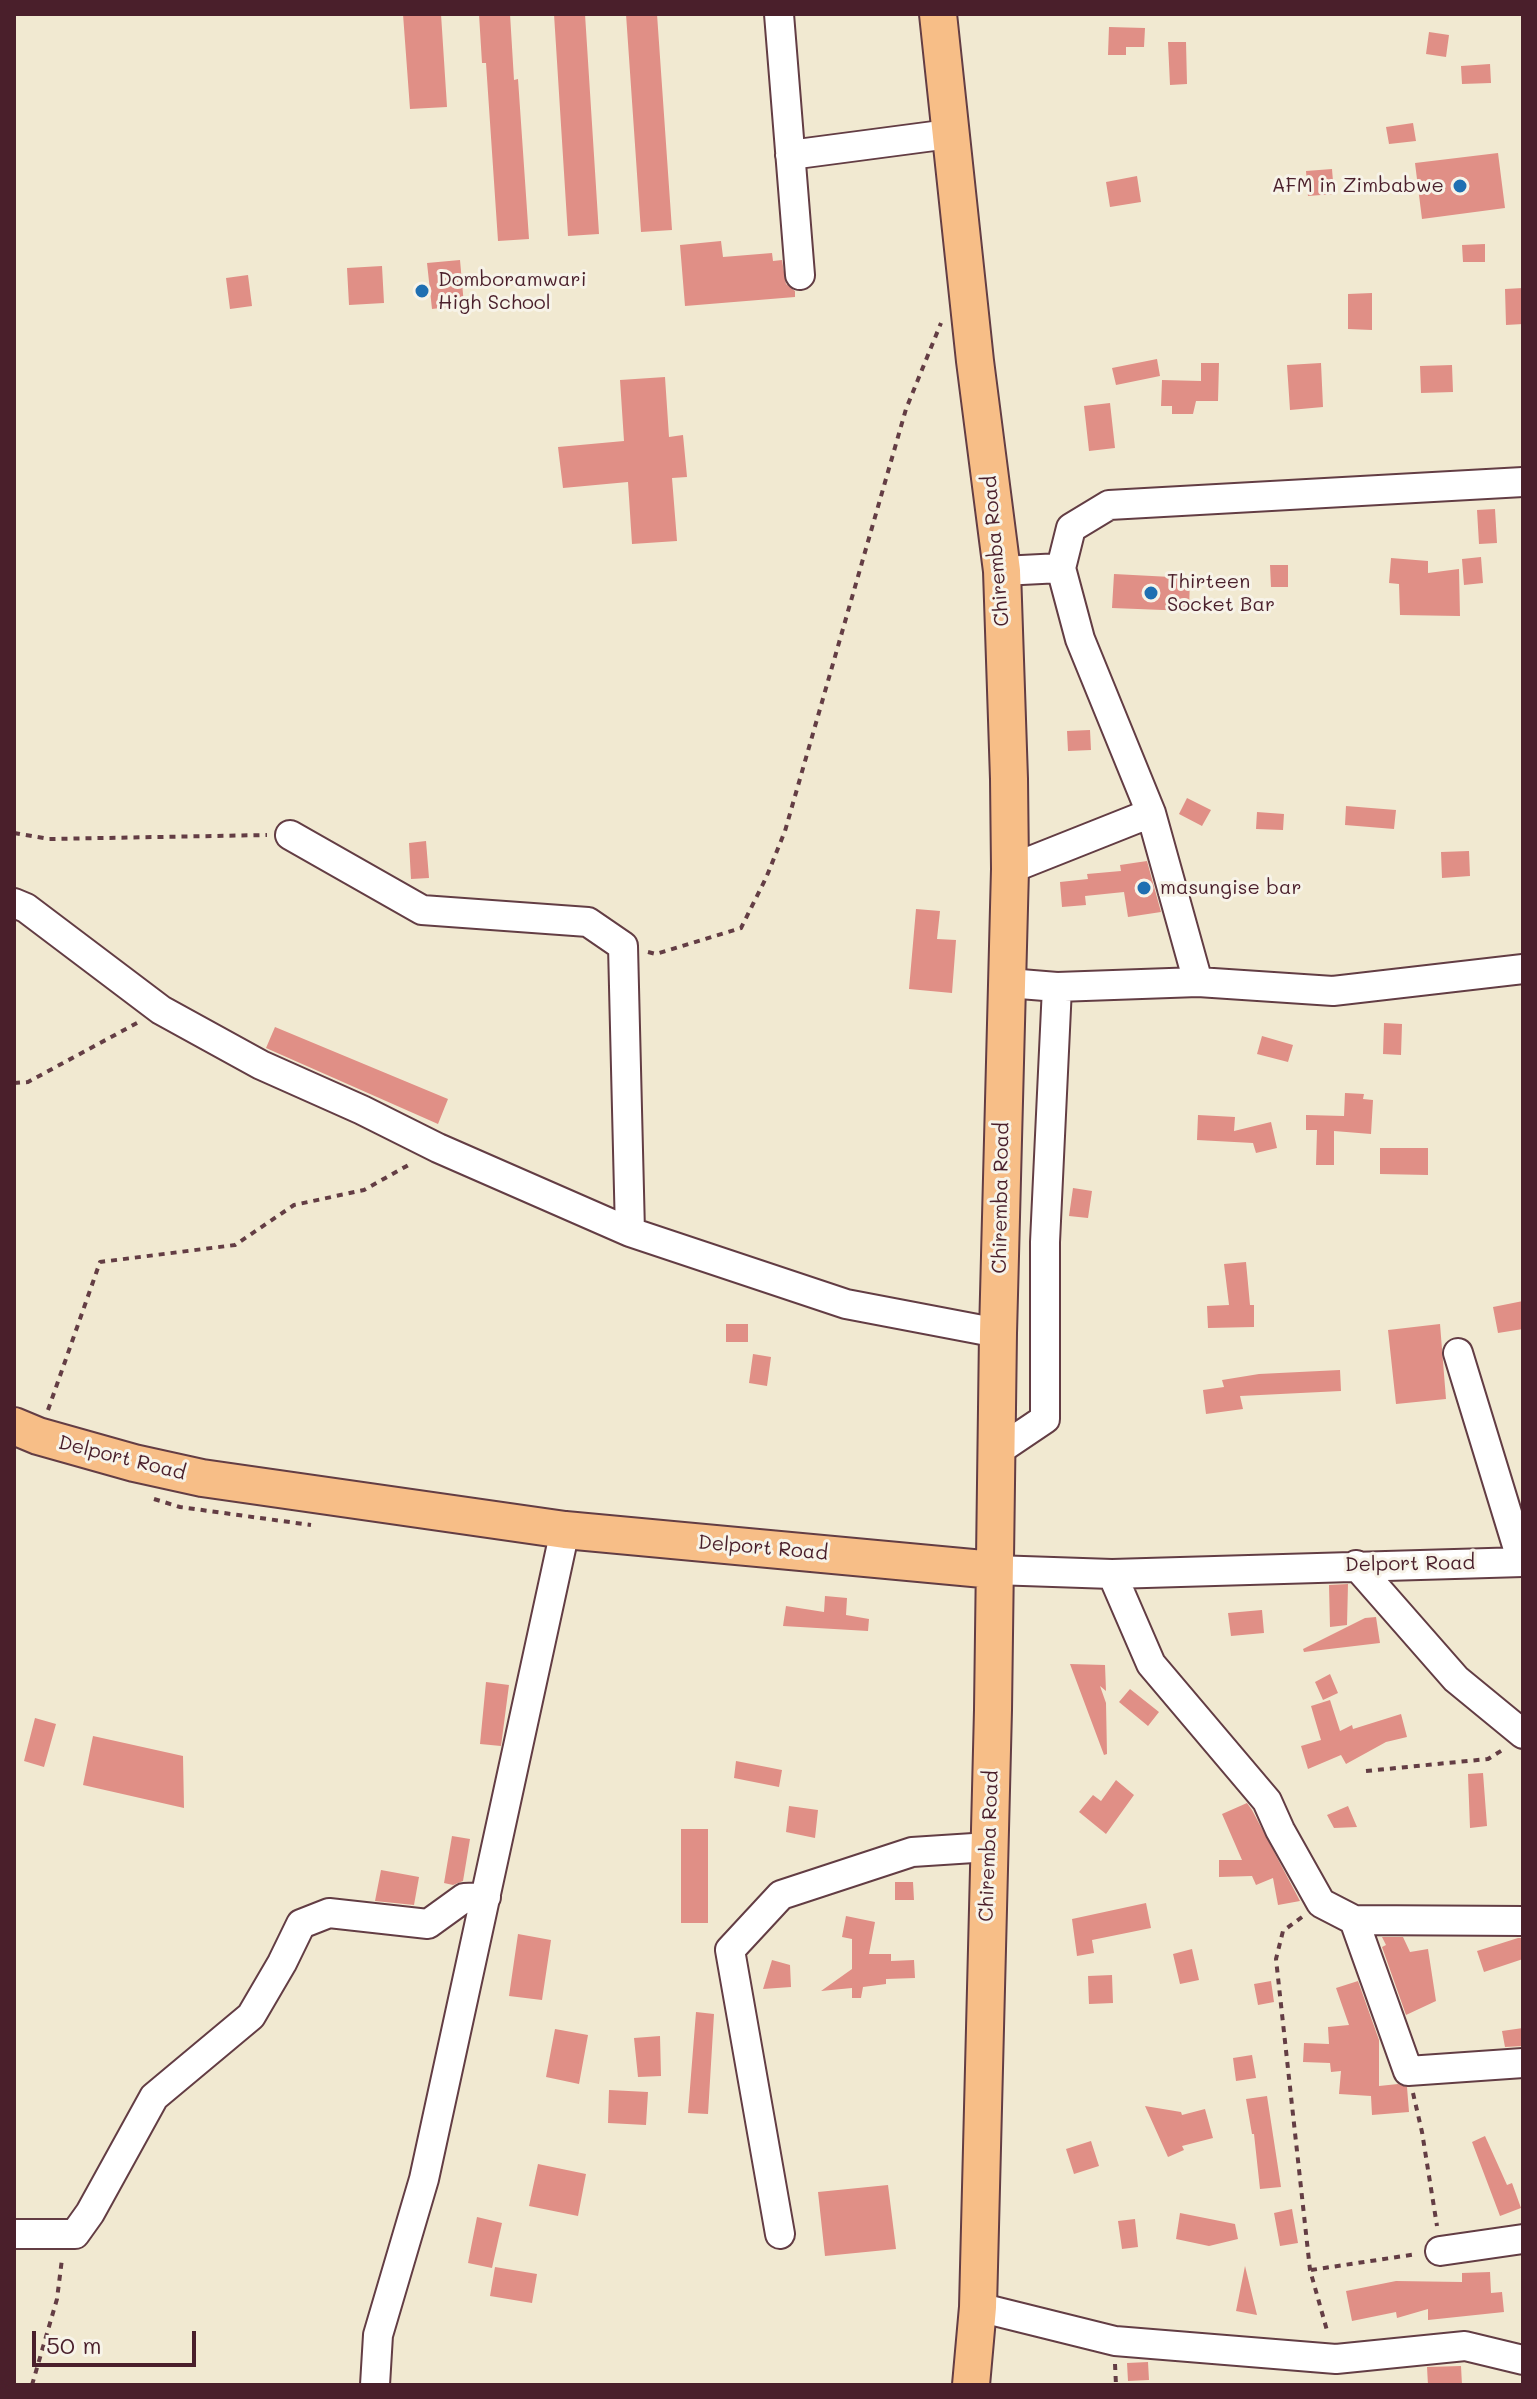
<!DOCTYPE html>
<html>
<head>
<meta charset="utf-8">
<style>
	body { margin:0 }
	#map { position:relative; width:1537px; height:2399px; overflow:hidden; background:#f1e9d1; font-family:Mali,sans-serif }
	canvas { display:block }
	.frame { position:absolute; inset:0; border:16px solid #4a1f2b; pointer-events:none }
	.scale { position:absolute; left:32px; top:2331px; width:164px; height:36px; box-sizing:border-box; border:4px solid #4a1f2b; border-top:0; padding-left:10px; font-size:24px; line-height:28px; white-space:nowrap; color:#4a1f2b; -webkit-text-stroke:6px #f7f3e8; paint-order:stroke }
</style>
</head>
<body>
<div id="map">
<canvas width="1537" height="2399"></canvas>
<div class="frame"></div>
<div class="scale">50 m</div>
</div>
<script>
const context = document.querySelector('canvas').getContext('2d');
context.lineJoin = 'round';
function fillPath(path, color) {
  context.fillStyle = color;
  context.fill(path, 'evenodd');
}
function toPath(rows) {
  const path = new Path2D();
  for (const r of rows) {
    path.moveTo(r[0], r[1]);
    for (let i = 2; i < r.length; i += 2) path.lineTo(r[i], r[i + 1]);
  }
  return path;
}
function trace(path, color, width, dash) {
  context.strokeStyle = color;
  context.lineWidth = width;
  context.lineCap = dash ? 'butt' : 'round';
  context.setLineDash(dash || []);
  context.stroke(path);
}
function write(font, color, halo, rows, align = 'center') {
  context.font = font + ' Mali,sans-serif';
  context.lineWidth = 6;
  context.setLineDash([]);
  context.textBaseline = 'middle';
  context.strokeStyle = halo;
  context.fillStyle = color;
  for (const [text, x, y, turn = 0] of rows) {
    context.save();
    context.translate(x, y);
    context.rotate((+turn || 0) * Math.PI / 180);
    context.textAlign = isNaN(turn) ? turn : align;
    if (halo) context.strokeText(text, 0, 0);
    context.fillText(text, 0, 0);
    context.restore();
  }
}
fillPath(toPath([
	[403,14,441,14,447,107,410,109],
	[479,14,510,14,514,80,518,79,529,239,498,241,486,63,482,63],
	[554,14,585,14,599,234,568,236],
	[626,14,657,14,672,230,641,232],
	[1109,27,1145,28,1144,47,1126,47,1126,55,1108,55],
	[1429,32,1449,35,1446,57,1426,54],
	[1168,42,1186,42,1187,84,1170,85],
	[1490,64,1491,83,1462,84,1461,66],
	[1413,123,1416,141,1389,144,1386,127],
	[1498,153,1505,208,1422,219,1415,163],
	[1332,169,1334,194,1308,196,1306,171],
	[1137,176,1141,202,1110,207,1106,182],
	[721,241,723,257,772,253,773,261,782,260,786,284,795,291,795,297,685,306,680,245],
	[1485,244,1485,262,1463,262,1462,245],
	[460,260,464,305,432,309,427,263],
	[382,266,384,303,349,305,347,268],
	[248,275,252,306,230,309,226,278],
	[1523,288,1523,324,1506,325,1505,289],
	[1372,293,1372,330,1348,329,1348,294],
	[1157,359,1160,376,1116,385,1112,368],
	[1201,363,1219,363,1218,401,1196,401,1193,414,1172,414,1172,406,1161,406,1162,380,1201,381],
	[1321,363,1323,407,1290,410,1287,365],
	[1452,365,1453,392,1421,393,1420,366],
	[665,377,669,437,683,435,687,477,672,478,677,541,632,544,628,482,563,488,558,447,624,441,620,380],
	[1110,403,1115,448,1089,451,1084,406],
	[1495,509,1497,543,1479,544,1477,510],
	[1481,557,1483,583,1464,585,1462,559],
	[1391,558,1428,561,1428,573,1459,569,1460,616,1400,615,1399,584,1389,583],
	[1270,565,1288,565,1288,587,1271,587],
	[1114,574,1190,578,1189,611,1112,608],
	[1090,730,1091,750,1068,751,1067,731],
	[1187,798,1211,810,1202,826,1179,814],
	[1346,806,1396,810,1394,829,1345,825],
	[1257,812,1284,814,1283,830,1256,829],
	[426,841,429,878,411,879,409,843],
	[1469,851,1470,876,1442,878,1441,852],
	[1147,861,1161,912,1128,917,1124,892,1085,896,1086,905,1062,907,1060,882,1088,879,1087,874,1121,871,1120,865],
	[916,909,940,911,937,939,956,940,952,993,909,989],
	[1384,1023,1402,1024,1401,1055,1383,1054],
	[275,1027,448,1099,438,1124,266,1048],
	[1262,1036,1293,1045,1288,1062,1257,1054],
	[1345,1093,1364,1094,1363,1099,1373,1100,1371,1134,1334,1131,1334,1165,1316,1165,1317,1130,1306,1130,1306,1115,1344,1116],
	[1198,1115,1235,1117,1234,1131,1271,1122,1277,1148,1256,1153,1253,1143,1197,1140],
	[1380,1148,1428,1148,1428,1175,1380,1174],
	[1073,1188,1092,1191,1088,1218,1069,1216],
	[1246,1262,1250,1305,1254,1305,1254,1327,1208,1328,1207,1306,1229,1305,1224,1264],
	[1523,1301,1523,1329,1498,1333,1493,1307],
	[726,1324,748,1324,748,1342,726,1342],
	[1440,1324,1446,1399,1396,1404,1388,1330],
	[753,1354,771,1357,767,1386,749,1383],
	[1340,1370,1341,1391,1240,1396,1243,1409,1206,1414,1203,1390,1224,1387,1222,1380,1259,1374],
	[1348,1584,1347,1625,1330,1627,1329,1585],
	[825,1596,847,1598,846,1615,869,1619,868,1631,783,1626,786,1606,824,1612],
	[1262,1610,1264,1633,1231,1636,1228,1613],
	[1376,1617,1380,1643,1304,1652,1303,1649,1365,1618],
	[1070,1664,1105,1665,1106,1691,1100,1686,1106,1703,1107,1754,1104,1755],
	[1330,1674,1338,1693,1323,1700,1315,1682],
	[486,1682,509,1685,501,1746,480,1744],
	[1130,1689,1159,1712,1148,1726,1119,1702],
	[1330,1700,1340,1731,1352,1725,1353,1729,1401,1714,1407,1737,1386,1742,1346,1764,1341,1755,1308,1769,1301,1746,1321,1740,1311,1706],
	[35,1718,56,1724,44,1767,24,1761],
	[93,1736,183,1756,184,1808,83,1785],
	[736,1761,782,1770,779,1787,734,1778],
	[1483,1773,1487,1826,1470,1828,1468,1774],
	[1116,1780,1134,1795,1106,1834,1079,1812,1093,1795,1101,1801],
	[1247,1803,1252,1810,1300,1901,1278,1905,1273,1878,1256,1885,1252,1876,1219,1877,1219,1860,1242,1860,1222,1814],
	[789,1806,818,1810,815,1838,786,1832],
	[1348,1806,1357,1827,1334,1828,1327,1815],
	[681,1829,708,1829,708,1923,681,1923],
	[452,1836,470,1839,463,1881,453,1885,444,1883],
	[381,1870,419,1877,414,1905,375,1901],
	[895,1882,913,1882,914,1900,895,1900],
	[1146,1903,1151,1928,1092,1940,1094,1953,1077,1956,1072,1919],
	[846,1916,875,1922,869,1954,891,1954,891,1961,914,1960,915,1978,886,1979,886,1984,863,1987,861,1998,852,1998,852,1988,821,1991,852,1969,852,1939,842,1937],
	[518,1934,551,1940,542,2000,509,1996],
	[1382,1937,1403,1937,1410,1952,1428,1949,1436,2001,1406,2015,1382,1947,1386,1945],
	[1518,1938,1523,1938,1523,1959,1484,1972,1477,1951],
	[1192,1949,1199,1980,1180,1984,1173,1954],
	[772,1960,790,1965,791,1987,763,1989],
	[1112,1975,1113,2003,1089,2004,1088,1976],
	[1271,1981,1274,2002,1258,2005,1254,1984],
	[1358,1981,1379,2040,1379,2086,1398,2084,1407,2087,1409,2112,1372,2115,1371,2096,1339,2094,1341,2071,1331,2072,1330,2063,1303,2062,1304,2043,1329,2044,1328,2027,1349,2025,1336,1988],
	[696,2012,714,2014,708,2114,688,2113],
	[1523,2028,1523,2046,1505,2047,1502,2031],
	[555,2029,588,2035,579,2084,546,2077],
	[660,2036,661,2076,638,2077,634,2038],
	[1252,2055,1256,2078,1236,2081,1233,2058],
	[609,2090,648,2092,646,2125,608,2123],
	[1267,2096,1281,2187,1260,2189,1254,2134,1252,2134,1246,2099],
	[1145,2106,1181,2112,1182,2115,1205,2109,1213,2138,1182,2146,1184,2150,1168,2157],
	[1485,2136,1507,2185,1512,2183,1521,2208,1500,2216,1472,2142],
	[1091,2141,1099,2166,1074,2174,1066,2149],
	[538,2164,586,2174,578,2216,529,2206],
	[888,2185,896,2249,825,2256,818,2192],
	[1292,2209,1298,2243,1280,2246,1274,2213],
	[1180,2213,1235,2224,1238,2239,1209,2246,1176,2239],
	[477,2217,502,2223,492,2268,468,2263],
	[1135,2219,1138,2247,1122,2249,1118,2221],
	[1245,2266,1257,2315,1236,2311],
	[495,2267,537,2274,532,2303,490,2296],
	[1490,2272,1491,2293,1502,2292,1504,2312,1428,2320,1428,2309,1397,2318,1396,2312,1352,2321,1346,2291,1396,2281,1462,2282,1462,2273],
	[1148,2362,1149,2380,1128,2381,1127,2363],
	[1461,2366,1462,2385,1428,2385,1427,2367]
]), '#e08f86');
const minor = toPath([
	[779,14,800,275],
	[790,155,949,134],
	[1061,568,1080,639,1151,813,1198,982],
	[1002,571,1061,568,1071,528,1109,505,1523,482],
	[290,835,422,910,588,922,623,946,630,1232,846,1304,998,1333],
	[1010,869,1151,813],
	[14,903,26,908,161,1010,261,1065,362,1110,438,1148,630,1232],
	[1008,983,1057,987,1198,982,1333,991,1523,969],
	[1458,1353,1522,1562],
	[996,1452,1045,1419,1045,1242,1057,987],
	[1356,1565,1456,1679,1523,1734],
	[994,1570,1112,1574,1523,1562],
	[1112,1574,1151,1664,1267,1801,1280,1830,1321,1903,1354,1920,1408,2071,1523,2063],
	[1354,1920,1523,1921],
	[14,2234,75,2234,90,2213,154,2097,251,2016,282,1963,301,1924,329,1913,428,1924,464,1898,486,1897],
	[780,2234,730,1950,781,1895,912,1852,989,1847],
	[1440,2251,1523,2239],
	[978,2307,1115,2341,1336,2359,1465,2346,1523,2360],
	[375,2385,378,2335,424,2179,565,1530]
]);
const major = toPath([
	[938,14,975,361,1002,571,1009,779,1010,869,998,1333,993,1710,978,2307,971,2385],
	[14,1426,38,1436,134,1463,202,1478,565,1530,994,1570]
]);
trace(minor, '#633d44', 32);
trace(major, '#633d44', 40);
trace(toPath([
	[14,833,49,839,267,835],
	[648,952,656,954,741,928,766,878,785,831,906,409,941,323],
	[14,1083,28,1082,137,1023],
	[48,1410,100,1262,235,1245,294,1205,364,1190,412,1163],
	[154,1499,180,1507,311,1525],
	[1366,1771,1488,1759,1504,1749],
	[1302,1917,1283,1931,1276,1959,1310,2270,1328,2334],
	[1413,2093,1422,2132,1437,2226],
	[1311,2270,1417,2254],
	[1115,2364,1116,2385],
	[32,2385,57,2299,62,2259]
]), '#633d44', 4, [6, 6]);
trace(minor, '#fff', 28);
trace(major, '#f7be87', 36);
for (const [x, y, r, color] of [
	[1460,186,8,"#1f6fb2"],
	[422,291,8,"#1f6fb2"],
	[1151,593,8,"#1f6fb2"],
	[1144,888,8,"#1f6fb2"]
]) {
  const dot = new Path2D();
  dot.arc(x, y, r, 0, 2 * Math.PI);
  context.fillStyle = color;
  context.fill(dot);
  trace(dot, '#f7f3e8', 3);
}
write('20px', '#4a1f2b', '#f7f3e8', [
	["AFM in Zimbabwe",1444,186,"right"],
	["Domboramwari",438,280],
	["High School",438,303],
	["Thirteen",1167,582],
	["Socket Bar",1167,605],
	["masungise bar",1160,888]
], 'left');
write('20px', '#4a1f2b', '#f7f3e8', [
	["Chiremba Road",996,551,-95],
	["Chiremba Road",1001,1198,-89],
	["Delport Road",122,1458,14],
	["Delport Road",763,1548,5],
	["Delport Road",1410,1564,-1],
	["Chiremba Road",989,1846,-88]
]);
</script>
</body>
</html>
